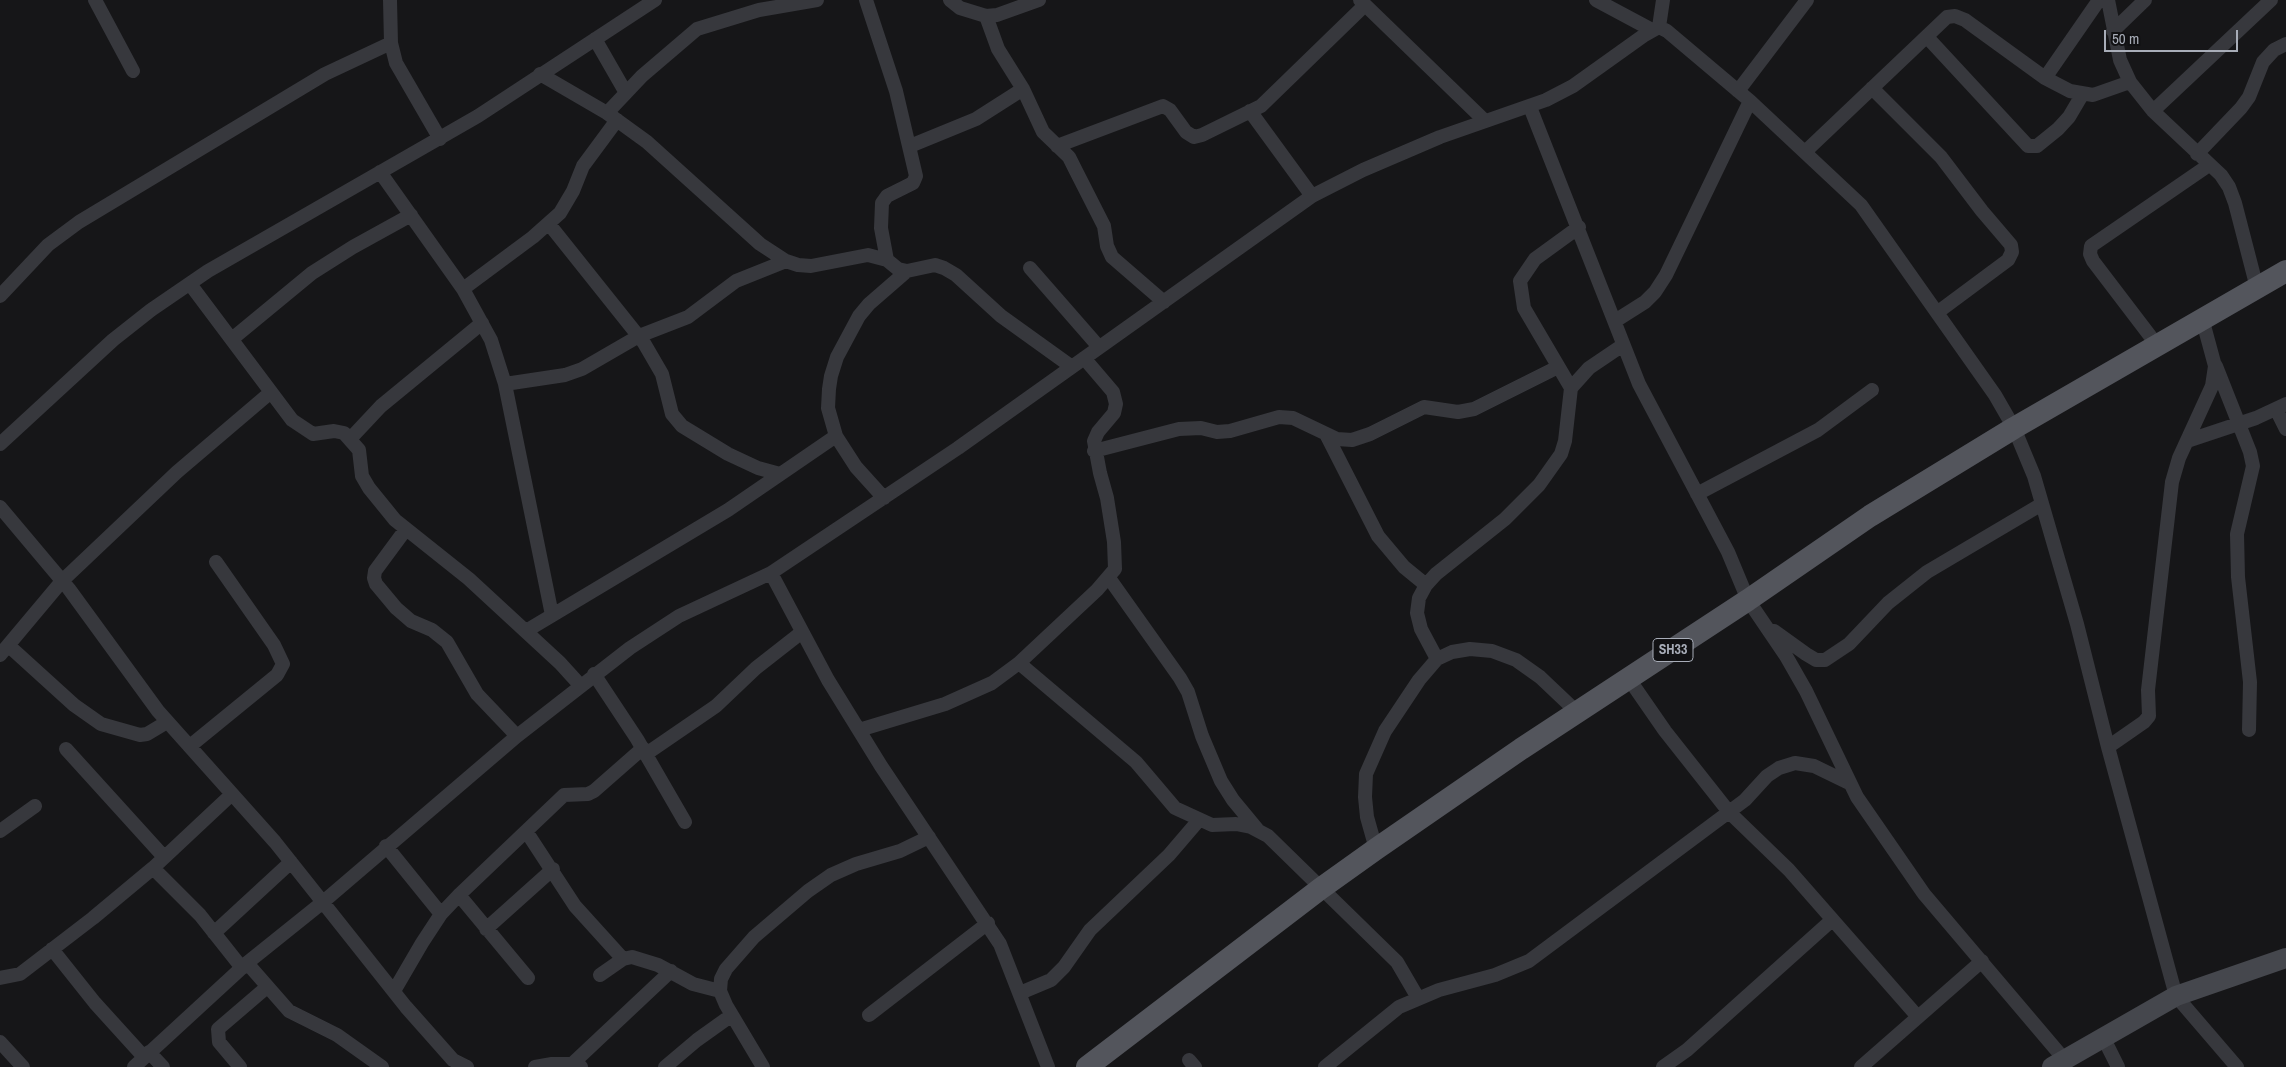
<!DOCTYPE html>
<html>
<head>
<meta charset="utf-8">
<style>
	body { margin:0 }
	#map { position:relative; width:2286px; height:1067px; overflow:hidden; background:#161618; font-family:"Archivo Narrow",sans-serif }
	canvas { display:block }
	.scale { position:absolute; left:2104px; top:30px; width:134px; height:22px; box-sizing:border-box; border:2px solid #a8adb8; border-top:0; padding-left:6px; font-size:15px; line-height:18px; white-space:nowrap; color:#a8adb8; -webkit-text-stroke:4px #111113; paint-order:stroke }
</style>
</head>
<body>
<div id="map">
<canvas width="2286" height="1067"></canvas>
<div class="scale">50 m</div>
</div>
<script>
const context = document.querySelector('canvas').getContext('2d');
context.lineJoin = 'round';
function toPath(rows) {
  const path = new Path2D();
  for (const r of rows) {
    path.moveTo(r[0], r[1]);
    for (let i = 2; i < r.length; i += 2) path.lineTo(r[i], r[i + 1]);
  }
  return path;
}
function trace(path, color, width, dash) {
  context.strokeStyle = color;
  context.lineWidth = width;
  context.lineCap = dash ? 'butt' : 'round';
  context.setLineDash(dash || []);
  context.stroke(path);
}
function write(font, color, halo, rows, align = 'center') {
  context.font = font + ' "Archivo Narrow",sans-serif';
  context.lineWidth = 5;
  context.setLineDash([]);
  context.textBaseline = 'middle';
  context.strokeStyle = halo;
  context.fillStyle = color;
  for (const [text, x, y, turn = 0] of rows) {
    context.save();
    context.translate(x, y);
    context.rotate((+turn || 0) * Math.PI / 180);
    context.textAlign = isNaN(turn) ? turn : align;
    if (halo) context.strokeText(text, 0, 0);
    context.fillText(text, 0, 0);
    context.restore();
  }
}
trace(toPath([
	[95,0,133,71],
	[390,0,391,43,396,63,440,139],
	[866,0,896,91,916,176,913,183,887,196,882,203,881,228,887,260],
	[950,0,960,8,986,16,997,15,1039,0],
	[1360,0,1485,121],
	[1596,0,1652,30],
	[2108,0,2120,60,2130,82,2153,111,2221,175,2229,187,2235,203,2257,288],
	[986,16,998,49,1023,89,1043,132,1069,157,1075,169,1104,226,1107,246,1112,257,1164,302],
	[1659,27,1663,0],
	[2113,31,2145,0],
	[1927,37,2028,146,2037,146,2058,129,2069,117,2082,95],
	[595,39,626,93],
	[540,74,607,113,647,142,760,244,786,261,798,265,811,266,868,255,887,260,898,269,907,271,935,265,944,268,956,275,1001,316,1072,367],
	[2045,78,2099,0],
	[1872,88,1941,157,1982,211,2011,245,2012,252,2008,260,1938,312],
	[1738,91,1807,0],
	[1530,107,1639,384,1728,552,1748,600,1786,656,1806,691,1857,797,1924,894,2064,1059],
	[1250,111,1312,196],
	[2153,111,2271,0],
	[607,113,642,76,697,29,759,10,817,0],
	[910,146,976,119,1023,89],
	[1057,146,1163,106,1170,110,1186,132,1194,137,1202,135,1261,106,1365,5],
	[1806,151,1947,17,1955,16,1965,20,2045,78,2070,91,2093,95,2130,82],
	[2197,154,2241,108,2249,97,2263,62,2274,50,2286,44],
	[380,172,463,289,491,340,505,384,552,615],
	[549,224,644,343,662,374,672,414,682,426,728,454,758,468,780,474],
	[1030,268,1099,347],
	[190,284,292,420,313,434,334,431,344,433,359,450,362,476,369,488,395,520,469,579,560,663,580,685],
	[463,289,533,237,560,213,573,191,583,166,617,120],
	[0,296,48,245,79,222,325,74,391,43],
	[1615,321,1645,302,1655,292,1666,275,1750,101],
	[232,339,312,273,353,247,411,215],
	[2157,345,2093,261,2090,254,2091,246,2209,165],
	[2216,366,2250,452,2253,466,2237,534,2238,577,2250,682,2249,730],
	[505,384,565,375,582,369,639,336,688,317,736,281,786,261],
	[1571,388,1524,308,1520,281,1535,259,1579,227],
	[2276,409,2286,429],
	[1326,434,1378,536,1404,567,1426,585],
	[350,439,381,406,482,323],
	[2187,441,2256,418,2286,404],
	[0,444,113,340,151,310,208,271,478,116,655,0],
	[1094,451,1179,429,1201,428,1217,432,1230,431,1279,417,1293,418,1337,439,1352,440,1370,434,1424,407,1458,412,1474,409,1558,367],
	[1697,494,1818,430,1872,390],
	[884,498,856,467,836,436,828,408,829,389,831,376,837,357,859,316,869,304,907,271],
	[0,507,69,589,158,711,275,842,406,1007,453,1060,467,1067],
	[406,529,375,571,374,578,376,584,396,608,411,621,432,630,447,642,477,694,517,736],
	[771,573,828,680,881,766,1000,944,1048,1067],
	[1109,578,1180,678,1188,692,1202,736,1221,781,1233,800,1257,829],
	[526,631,728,510,836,436],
	[1774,631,1806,654,1816,660,1825,660,1849,644,1888,603,1927,572,2042,504],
	[9,646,74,705,101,724,140,735,147,734,167,722],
	[0,655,62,581,177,472,271,392],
	[1437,659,1421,629,1417,613,1419,598,1426,585,1436,574,1505,519,1539,485,1561,454,1565,441,1571,388,1589,368,1623,345],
	[1019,663,1136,762,1175,808,1212,825,1236,824,1251,827,1268,836,1397,962,1418,998],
	[594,674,637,739,685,822],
	[1629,679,1665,731,1729,812,1789,870,1918,1017],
	[859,730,945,704,992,683,1019,663,1097,590,1115,569,1114,542,1107,498,1100,473,1094,441,1098,432,1114,413,1116,404,1113,392,1084,358],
	[190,746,277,675,283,664,274,645,216,562],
	[2108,747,2144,722,2149,716,2148,690,2172,482,2179,458,2212,386,2215,366,2202,318],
	[66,749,164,857],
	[646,754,716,706,756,668,802,632],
	[0,831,35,806],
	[526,831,575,906,623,959],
	[386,846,441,914],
	[1376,849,1367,817,1365,797,1366,774,1385,731,1419,680,1437,659,1452,652,1470,649,1492,651,1516,660,1540,677,1578,713],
	[153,868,200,915,242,968],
	[459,895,528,978],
	[486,929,553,869],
	[214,933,291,862],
	[52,949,95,1003,144,1057],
	[247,963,289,1011,337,1035,382,1067],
	[600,975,623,959,632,957,658,965,693,984,720,991],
	[0,978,20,974,93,918,153,868,232,794],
	[394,991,422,943,441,914,459,895,564,795,588,794,594,791,643,748],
	[1020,993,1051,980,1064,967,1090,930,1169,855,1199,820],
	[869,1015,988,923],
	[2103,1037,2118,1067],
	[0,1042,23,1067],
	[149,1052,163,1067],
	[1189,1060,1195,1067],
	[572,1064,671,971],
	[134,1067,247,963,323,902,517,736,630,648,679,616,771,573,958,448,1312,196,1363,170,1440,137,1546,100,1573,86,1643,36,1659,27,1667,31,1750,101,1861,205,1995,395,2014,428,2034,476,2077,624,2108,747,2176,996,2237,1067],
	[240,1067,219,1042,218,1029,267,987],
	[535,1067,552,1064,572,1064,581,1067],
	[665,1067,697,1040,732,1015],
	[763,1067,726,1005,720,991,721,979,726,969,754,937,808,891,831,875,856,864,900,851,929,837],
	[1325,1067,1399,1007,1439,990,1495,975,1529,961,1745,800,1767,776,1779,768,1795,763,1814,766,1849,783],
	[1663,1067,1687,1050,1832,920],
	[1861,1067,1982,961]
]), '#37383d', 14);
trace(toPath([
	[2052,1067,2176,996,2286,958]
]), '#45474d', 20);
trace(toPath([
	[1087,1067,1320,889,1376,849,1521,749,1748,600,1870,516,2014,428,2286,271]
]), '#53555c', 22);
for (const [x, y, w] of [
	[1673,650,40]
]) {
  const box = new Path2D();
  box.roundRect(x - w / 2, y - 11.5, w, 23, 4);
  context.fillStyle = '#111113';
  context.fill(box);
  trace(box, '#a8adb8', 1);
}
write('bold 14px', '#a8adb8', null, [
	["SH33",1673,650]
]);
</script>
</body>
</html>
